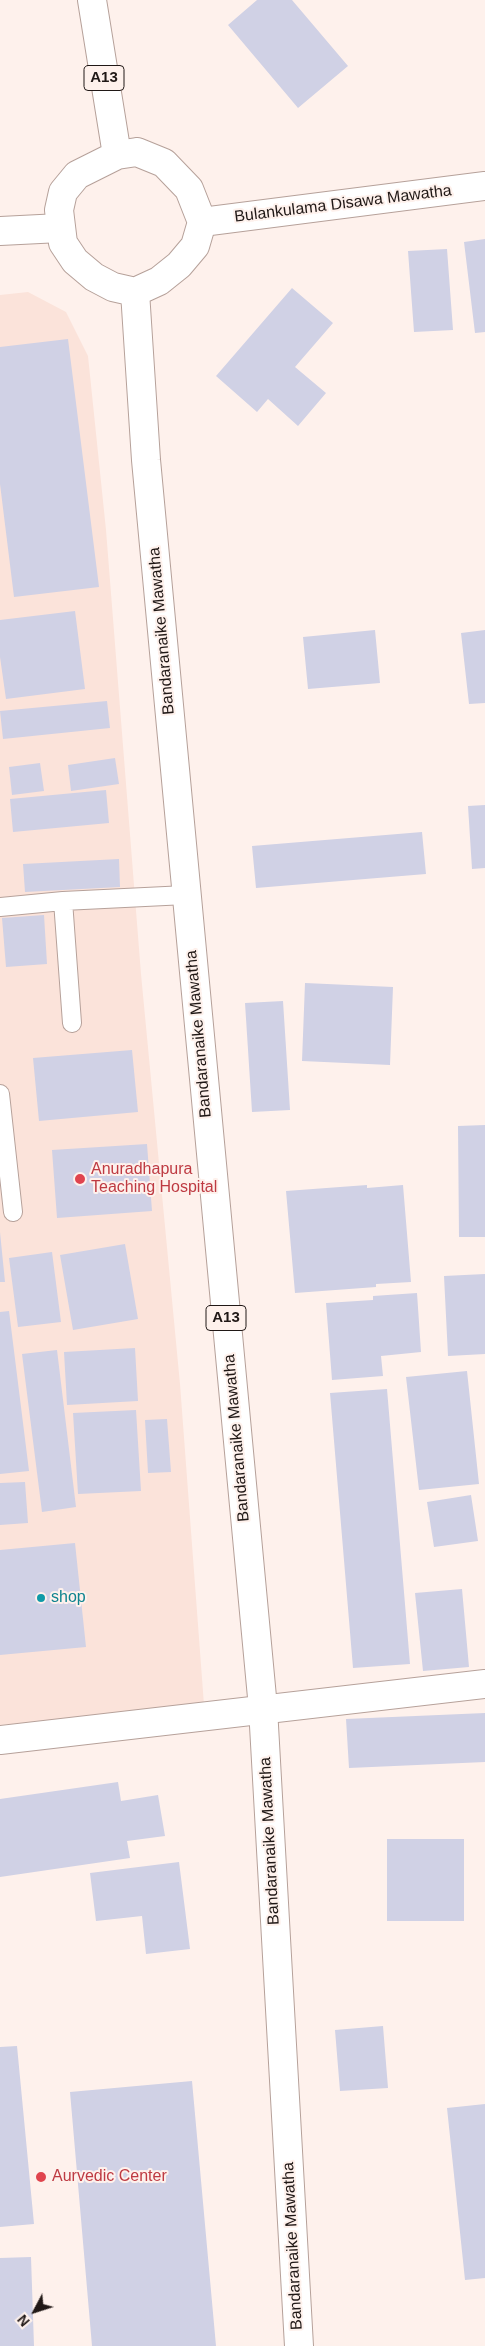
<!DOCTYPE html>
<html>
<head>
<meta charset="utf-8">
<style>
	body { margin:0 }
	#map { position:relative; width:485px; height:2346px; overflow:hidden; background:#fef1ec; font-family:Helvetica,sans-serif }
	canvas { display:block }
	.north { position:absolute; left:10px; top:2286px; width:50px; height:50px; -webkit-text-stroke:4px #fef1ec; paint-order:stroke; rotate:230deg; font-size:14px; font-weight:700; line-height:20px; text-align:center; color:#201816 }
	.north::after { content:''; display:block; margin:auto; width:18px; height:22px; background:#201816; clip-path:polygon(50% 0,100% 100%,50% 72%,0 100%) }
</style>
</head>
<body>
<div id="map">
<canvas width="485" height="2346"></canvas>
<div class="north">N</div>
</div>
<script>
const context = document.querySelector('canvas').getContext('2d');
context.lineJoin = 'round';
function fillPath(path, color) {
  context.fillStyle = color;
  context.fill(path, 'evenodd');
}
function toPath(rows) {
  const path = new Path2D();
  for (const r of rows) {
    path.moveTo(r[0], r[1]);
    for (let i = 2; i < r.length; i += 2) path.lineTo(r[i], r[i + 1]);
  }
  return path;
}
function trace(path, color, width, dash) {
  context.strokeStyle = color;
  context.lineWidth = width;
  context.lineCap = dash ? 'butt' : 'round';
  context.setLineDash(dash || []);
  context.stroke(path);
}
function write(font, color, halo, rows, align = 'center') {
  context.font = font + ' Helvetica,sans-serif';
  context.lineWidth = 4;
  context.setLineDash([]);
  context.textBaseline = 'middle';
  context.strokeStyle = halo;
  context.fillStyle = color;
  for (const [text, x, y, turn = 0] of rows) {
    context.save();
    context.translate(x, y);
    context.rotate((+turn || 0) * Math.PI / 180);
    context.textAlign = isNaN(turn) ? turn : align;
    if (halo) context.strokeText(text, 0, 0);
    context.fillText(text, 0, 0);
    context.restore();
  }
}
fillPath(toPath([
	[28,292,66,312,88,356,106,530,141,974,180,1384,204,1705,175,1711,0,1725,0,295]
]), '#fbe3da');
fillPath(toPath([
	[257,0,292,0,348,66,298,108,228,25],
	[485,239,485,332,475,333,464,242],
	[447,249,453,330,414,332,408,251],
	[292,288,333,323,295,367,326,393,298,426,268,399,257,412,216,376],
	[68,339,99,587,14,597,0,484,0,347],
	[75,611,85,689,6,699,0,657,0,620],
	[375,630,380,683,308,689,303,637],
	[485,630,485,703,469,704,461,633],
	[107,701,110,728,3,739,0,711],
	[115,758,119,784,71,791,68,765],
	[40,763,44,791,12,795,9,767],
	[106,790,109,823,13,832,10,799],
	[485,805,485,868,472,869,468,806],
	[422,832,426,874,256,888,252,846],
	[119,859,120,887,25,892,23,864],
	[44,915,47,964,6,967,2,918],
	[305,983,393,987,390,1065,302,1061],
	[283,1001,290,1110,252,1112,245,1003],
	[132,1050,138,1112,39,1121,33,1058],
	[485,1125,485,1237,459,1237,458,1126],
	[147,1144,152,1211,57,1218,52,1150],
	[367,1185,367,1188,403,1185,411,1282,376,1284,376,1287,295,1293,286,1191],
	[0,1232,5,1282,0,1282],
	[125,1244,138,1319,73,1330,60,1255],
	[52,1252,61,1322,18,1327,9,1258],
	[485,1274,485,1354,448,1356,444,1276],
	[417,1293,421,1352,381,1356,383,1376,332,1380,326,1303,373,1300,373,1296],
	[9,1311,29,1471,0,1474,0,1312],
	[135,1348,138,1401,67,1405,64,1352],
	[57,1350,76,1507,42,1512,22,1354],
	[467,1371,479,1484,419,1490,406,1377],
	[387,1389,410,1664,353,1668,330,1393],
	[136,1410,141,1491,78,1494,73,1413],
	[167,1419,171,1472,148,1473,145,1420],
	[25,1482,28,1523,0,1525,0,1483],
	[471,1495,478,1541,434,1547,427,1502],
	[75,1543,86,1647,0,1655,0,1550],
	[462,1589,469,1667,423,1671,415,1593],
	[485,1713,485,1762,349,1768,346,1719],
	[118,1782,121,1801,158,1795,165,1836,127,1841,130,1858,0,1877,0,1799],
	[387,1839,464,1839,464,1921,387,1921],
	[179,1862,190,1949,146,1954,142,1916,96,1921,90,1873],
	[383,2026,388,2088,340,2091,335,2030],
	[17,2046,34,2224,0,2227,0,2047],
	[192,2081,216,2346,92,2346,70,2092],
	[485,2104,485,2278,465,2280,447,2108],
	[31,2257,34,2346,0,2346,0,2258]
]), '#d0d1e5');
const lane = toPath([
	[63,901,72,1023],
	[0,907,63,901,186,895],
	[0,1094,13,1212]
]);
const street = toPath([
	[0,1740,485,1684]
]);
const secondary = toPath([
	[202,222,485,186]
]);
const primary = toPath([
	[0,231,60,228]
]);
const highway = toPath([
	[92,0,117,155],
	[137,152,164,163,189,189,202,222,195,246,179,265,159,281,135,292,113,287,94,277,75,261,63,243,59,210,63,192,77,175,117,155,137,152],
	[135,292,146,460,263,1708,299,2346]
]);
trace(lane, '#b6a19a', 20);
trace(street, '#b6a19a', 30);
trace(secondary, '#b6a19a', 30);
trace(primary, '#b6a19a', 30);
trace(highway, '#b6a19a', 30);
trace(lane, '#fff', 18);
trace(street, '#fff', 28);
trace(secondary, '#fff', 28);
trace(primary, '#fff', 28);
trace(highway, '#fff', 28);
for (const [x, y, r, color] of [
	[80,1179,6,"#e0444e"],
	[41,1598,5,"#0f9aa8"],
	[41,2177,6,"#e0444e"]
]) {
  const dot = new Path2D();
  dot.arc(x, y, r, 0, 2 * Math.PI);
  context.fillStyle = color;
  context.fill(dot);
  trace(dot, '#fef1ec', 2);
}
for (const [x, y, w] of [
	[104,78,40],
	[226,1318,40]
]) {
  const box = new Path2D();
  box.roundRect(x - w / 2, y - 12.5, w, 25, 4);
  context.fillStyle = '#fef1ec';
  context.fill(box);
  trace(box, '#201816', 1);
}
write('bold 15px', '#201816', null, [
	["A13",104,78],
	["A13",226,1318]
]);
write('16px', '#201816', '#fef1ec', [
	["Bulankulama Disawa Mawatha",343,204,-7],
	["Bandaranaike Mawatha",162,631,-95],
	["Bandaranaike Mawatha",199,1034,-95],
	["Bandaranaike Mawatha",237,1438,-95],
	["Bandaranaike Mawatha",270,1841,-93],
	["Bandaranaike Mawatha",293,2246,-93]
]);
write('16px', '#be3a42', '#fef1ec', [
	["Anuradhapura",91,1170],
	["Teaching Hospital",91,1188],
	["Aurvedic Center",52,2177]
], 'left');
write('16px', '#0d838f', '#fef1ec', [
	["shop",51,1598]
], 'left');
</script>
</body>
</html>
